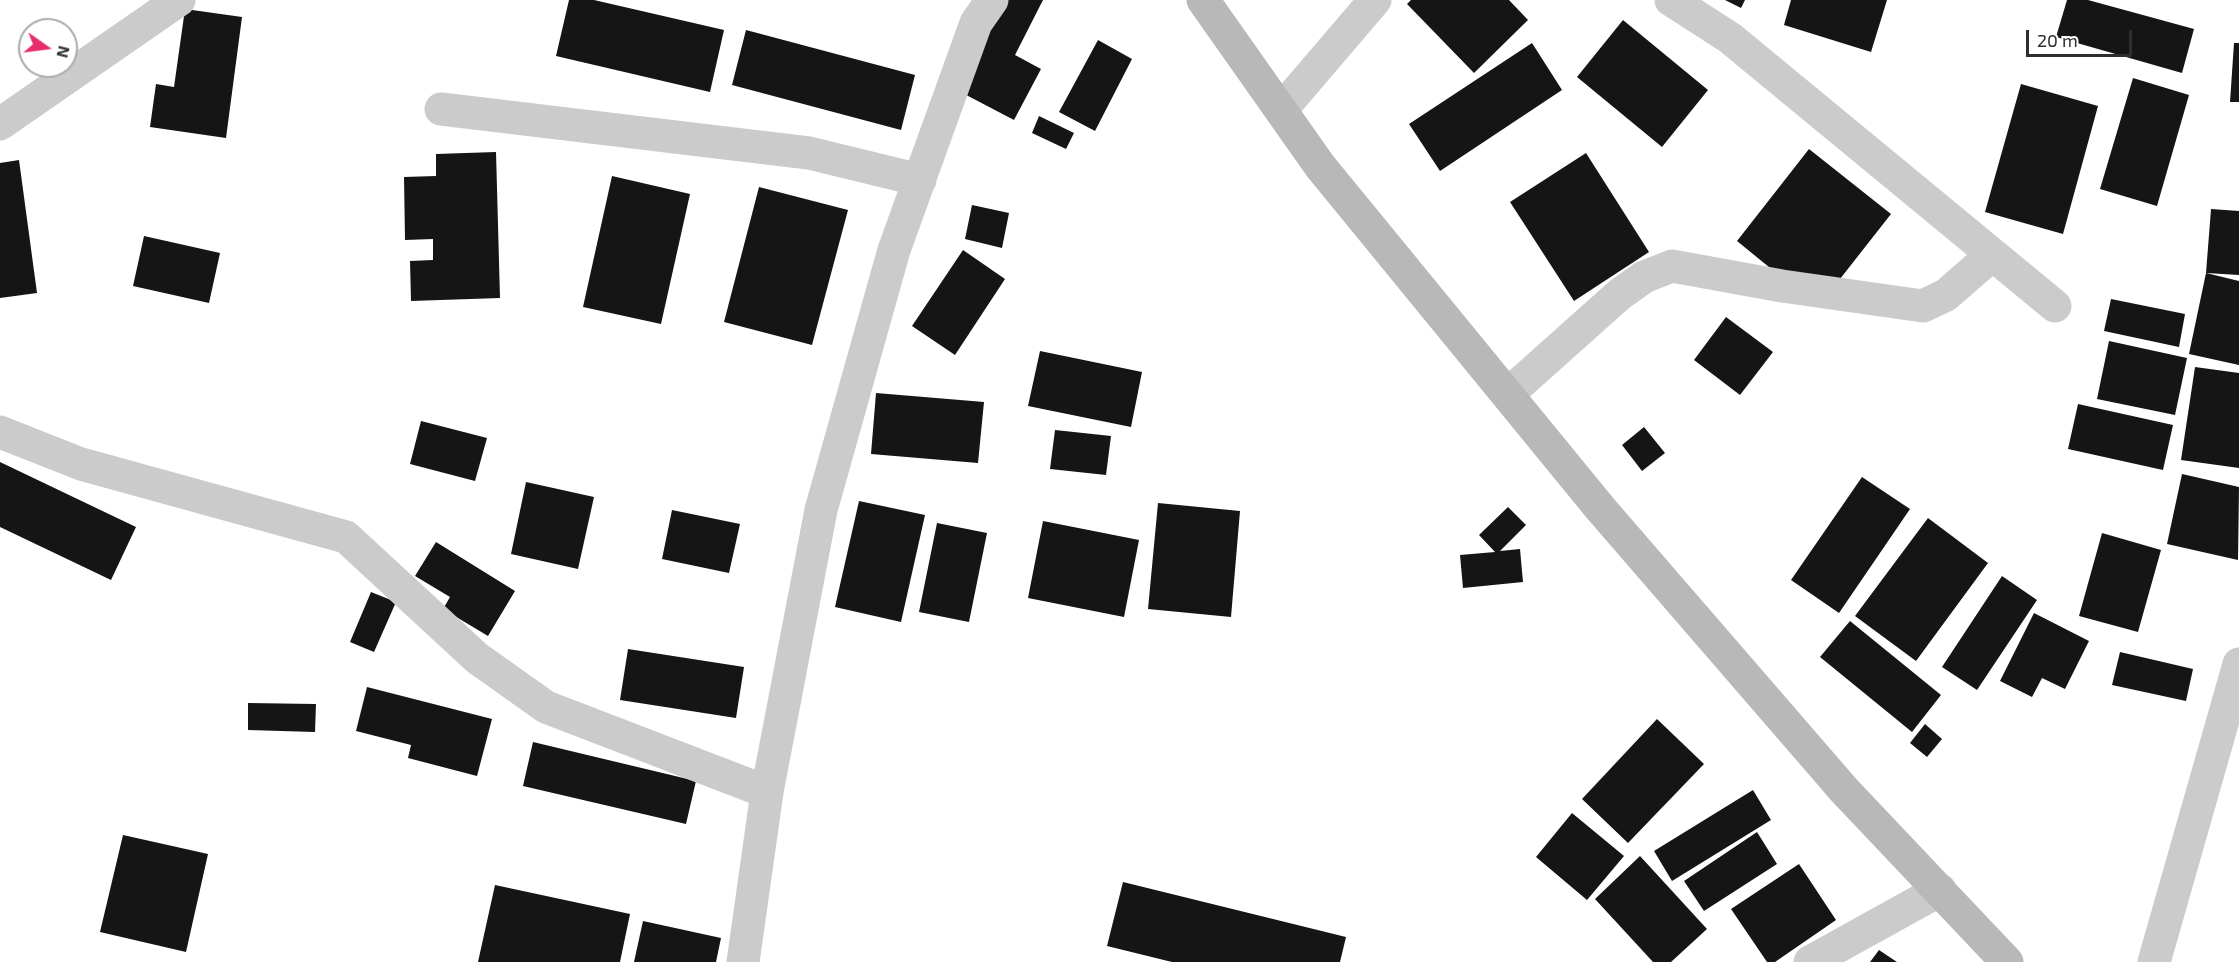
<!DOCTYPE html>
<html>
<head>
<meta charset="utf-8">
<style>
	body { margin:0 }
	#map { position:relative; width:2239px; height:962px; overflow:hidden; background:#fff; font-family:"Exo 2",sans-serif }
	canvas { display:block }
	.north { position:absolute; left:18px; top:18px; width:60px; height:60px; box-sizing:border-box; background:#fff; border:2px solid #ababab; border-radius:50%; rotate:104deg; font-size:16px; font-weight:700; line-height:24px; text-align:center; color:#2e2e2e }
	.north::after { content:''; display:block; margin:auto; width:21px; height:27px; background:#e82d6c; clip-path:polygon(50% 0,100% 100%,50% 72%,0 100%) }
	.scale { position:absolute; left:2026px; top:30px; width:106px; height:27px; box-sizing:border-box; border:3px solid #2e2e2e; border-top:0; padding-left:8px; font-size:18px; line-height:21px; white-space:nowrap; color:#2e2e2e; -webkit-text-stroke:4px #fff; paint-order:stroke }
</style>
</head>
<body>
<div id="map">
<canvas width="2239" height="962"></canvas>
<div class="north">N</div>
<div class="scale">20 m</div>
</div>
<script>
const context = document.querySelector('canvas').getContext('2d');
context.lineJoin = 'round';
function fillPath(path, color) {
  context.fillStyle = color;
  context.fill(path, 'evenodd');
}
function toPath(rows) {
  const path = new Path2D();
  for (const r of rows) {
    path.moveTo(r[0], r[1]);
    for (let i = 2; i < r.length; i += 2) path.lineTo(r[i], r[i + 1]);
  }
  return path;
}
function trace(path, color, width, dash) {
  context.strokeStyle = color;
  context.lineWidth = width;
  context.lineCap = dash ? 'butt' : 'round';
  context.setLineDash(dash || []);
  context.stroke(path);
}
fillPath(toPath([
	[569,0,594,0,724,30,710,92,556,56],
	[993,0,1043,0,1015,55,1041,69,1014,120,949,86],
	[1411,0,1509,0,1528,20,1474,73,1407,4],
	[1725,0,1745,0,1741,8],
	[1791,0,1887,0,1871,52,1784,25],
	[2067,0,2088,0,2194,29,2182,73,2056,37],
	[185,9,242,17,226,138,150,127,156,84,174,87],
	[1623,20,1708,90,1662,147,1577,77],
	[746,30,915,75,901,130,732,85],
	[1098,40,1132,59,1095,131,1059,112],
	[1532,43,1562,90,1440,171,1409,124],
	[2234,43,2239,43,2239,102,2230,102],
	[2133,78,2189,95,2157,206,2100,189],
	[2021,84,2098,106,2063,234,1985,212],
	[1039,116,1074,133,1066,149,1032,133],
	[1809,149,1891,214,1818,307,1737,241],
	[496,152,500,298,411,301,410,261,433,260,433,239,405,240,404,177,436,176,436,154],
	[1586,153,1649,252,1574,301,1510,202],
	[19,160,37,293,0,298,0,163],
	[612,176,690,194,661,324,583,307],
	[759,187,848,210,812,345,724,322],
	[972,205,1009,213,1002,248,965,239],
	[2211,209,2239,211,2239,275,2206,273],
	[144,236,220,253,209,303,133,286],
	[963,250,1005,279,955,355,912,326],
	[2206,273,2239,281,2239,365,2189,354],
	[2111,299,2185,314,2179,347,2104,331],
	[1726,317,1773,352,1740,395,1694,360],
	[2109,341,2187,358,2175,415,2097,399],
	[1040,351,1142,372,1131,427,1028,406],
	[2195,367,2239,373,2239,468,2181,460],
	[876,393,984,402,978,463,871,454],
	[2078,404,2173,425,2163,470,2068,449],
	[421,421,487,438,475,481,410,464],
	[1644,427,1665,453,1642,471,1622,445],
	[1055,430,1111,436,1106,475,1050,469],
	[0,462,136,527,111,580,0,527],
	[2182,474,2239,487,2238,560,2167,544],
	[1862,477,1910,509,1839,613,1791,580],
	[526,482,594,497,578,569,511,554],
	[859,501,925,515,901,622,835,607],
	[1158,503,1240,511,1231,617,1148,609],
	[1508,507,1526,525,1500,551,1520,549,1523,582,1463,588,1460,555,1495,552,1479,535],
	[672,510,740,524,729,573,662,559],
	[1928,518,1988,563,1916,661,1855,616],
	[1043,521,1139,540,1124,617,1028,598],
	[937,523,987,533,969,622,919,612],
	[2102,533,2161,550,2138,632,2079,616],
	[436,542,515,591,488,636,443,609,450,597,415,576],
	[2002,576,2037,600,1977,690,1942,667],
	[371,592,396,602,374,652,350,642],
	[2034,613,2089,641,2065,689,2042,678,2032,697,2000,681],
	[1850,621,1941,695,1912,732,1820,657],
	[628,649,744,667,736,718,620,700],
	[2120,652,2193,669,2186,701,2112,685],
	[367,687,492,719,477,776,408,758,411,745,356,731],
	[248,703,316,704,315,732,248,730],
	[1657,719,1704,764,1628,843,1582,799],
	[1925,724,1942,739,1927,757,1910,743],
	[533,742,696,781,686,824,523,786],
	[1753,790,1771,820,1672,881,1654,851],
	[1572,813,1624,856,1587,900,1536,857],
	[1757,832,1777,864,1704,911,1684,881],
	[123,835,208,854,186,952,100,932],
	[1640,856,1707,929,1671,962,1653,962,1595,899],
	[1799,864,1836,920,1775,962,1767,962,1731,909],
	[1123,882,1346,937,1340,962,1172,962,1107,946],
	[495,885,630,914,620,962,478,962],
	[643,921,721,938,716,962,634,962],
	[1879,950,1897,962,1870,962]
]), '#151515');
trace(toPath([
	[1671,0,1730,38,2055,306],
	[441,109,809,153,920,180],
	[1281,110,1375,0],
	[0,124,179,0],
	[1508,394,1620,294,1644,277,1672,266,1782,286,1923,306,1946,295,1992,255],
	[0,432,81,464,346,537,477,658,546,707,767,792],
	[743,962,767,792,821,510,894,250,976,23,992,0],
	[1810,962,1940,890],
	[2154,962,2239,664]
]), '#cbcbcb', 33);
trace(toPath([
	[1203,0,1320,166,1600,508,1844,790,2007,962]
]), '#b8b8b8', 33);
</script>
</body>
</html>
